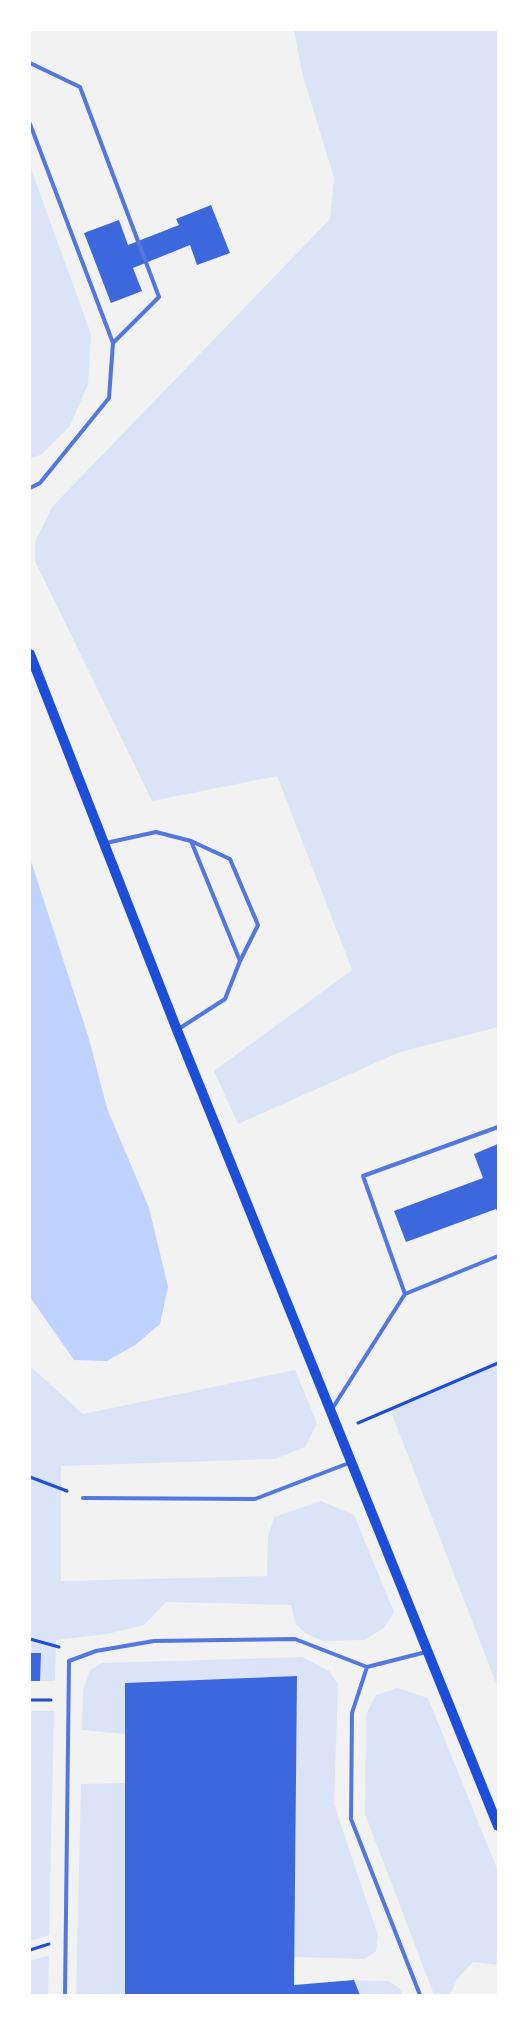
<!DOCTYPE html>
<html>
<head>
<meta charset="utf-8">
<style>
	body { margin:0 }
	#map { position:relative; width:528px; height:2025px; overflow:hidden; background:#f2f2f2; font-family:Roboto,sans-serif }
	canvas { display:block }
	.frame { position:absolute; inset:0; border:31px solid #fff; pointer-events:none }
</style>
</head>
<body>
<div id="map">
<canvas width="528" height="2025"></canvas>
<div class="frame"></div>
</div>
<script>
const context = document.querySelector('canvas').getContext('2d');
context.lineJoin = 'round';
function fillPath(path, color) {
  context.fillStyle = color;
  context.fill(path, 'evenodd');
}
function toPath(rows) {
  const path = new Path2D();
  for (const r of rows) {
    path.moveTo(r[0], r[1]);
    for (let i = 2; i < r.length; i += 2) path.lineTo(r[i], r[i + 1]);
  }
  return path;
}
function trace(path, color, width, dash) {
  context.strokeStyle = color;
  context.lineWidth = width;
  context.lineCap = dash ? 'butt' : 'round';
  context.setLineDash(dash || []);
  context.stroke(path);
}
fillPath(toPath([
	[294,30,498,30,498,1027,400,1052,238,1124,214,1071,352,970,277,776,152,801,35,561,35,542,52,507,330,219,334,178,303,76],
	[30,166,91,334,88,384,70,426,41,455,30,458],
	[498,1363,498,1688,390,1409],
	[30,1366,83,1414,295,1370,317,1423,305,1447,275,1459,61,1466,61,1581,267,1576,268,1537,274,1517,321,1501,354,1515,394,1612,384,1628,364,1640,323,1641,305,1633,295,1623,291,1605,166,1602,144,1625,107,1634,56,1640,55,1681,30,1681],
	[302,1657,329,1671,338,1684,334,1804,378,1935,376,1951,365,1959,294,1957,297,1676,125,1683,125,1734,82,1730,83,1690,90,1670,102,1663],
	[397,1688,428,1698,498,1871,498,1965,473,1962,457,1979,450,1995,434,1995,365,1814,366,1714,376,1695],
	[30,1711,54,1711,49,1935,30,1941],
	[125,1783,125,1995,76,1995,81,1784],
	[49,1955,48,1995,30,1995,30,1961],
	[354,1980,389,1981,400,1989,402,1995,360,1995]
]), '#dbe4f7');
fillPath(toPath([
	[30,858,89,1039,107,1108,149,1208,168,1287,160,1324,135,1345,107,1361,74,1360,30,1297]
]), '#bfd3fe');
fillPath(toPath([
	[211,205,230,253,197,265,190,245,133,268,142,291,111,303,84,233,119,220,128,245,179,225,176,219],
	[498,1144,498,1213,496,1209,406,1242,394,1211,483,1178,474,1154],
	[30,1653,41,1653,40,1681,30,1681],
	[297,1676,294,1985,354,1980,360,1995,125,1995,125,1683]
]), '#3d67dc');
trace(toPath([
	[358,1423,498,1363],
	[30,1477,67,1491],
	[30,1639,59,1647],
	[30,1700,51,1700],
	[30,1950,49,1944]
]), '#1d4ed8', 3);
trace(toPath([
	[30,63,80,87,159,297,113,343],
	[30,124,113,343,109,398,40,483,30,488],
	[191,841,230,859,258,925,240,961],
	[106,843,156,832,191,841,240,961,225,999,177,1030],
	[405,1294,363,1176,498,1127],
	[332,1409,405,1294,498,1256],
	[83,1498,255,1499,349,1463],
	[65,1995,69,1661,96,1651,154,1641,295,1639,367,1667],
	[420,1995,351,1819,352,1713,367,1667,426,1652]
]), '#5277de', 4);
trace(toPath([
	[30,654,177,1030,498,1826]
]), '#1d4ed8', 10);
</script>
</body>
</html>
